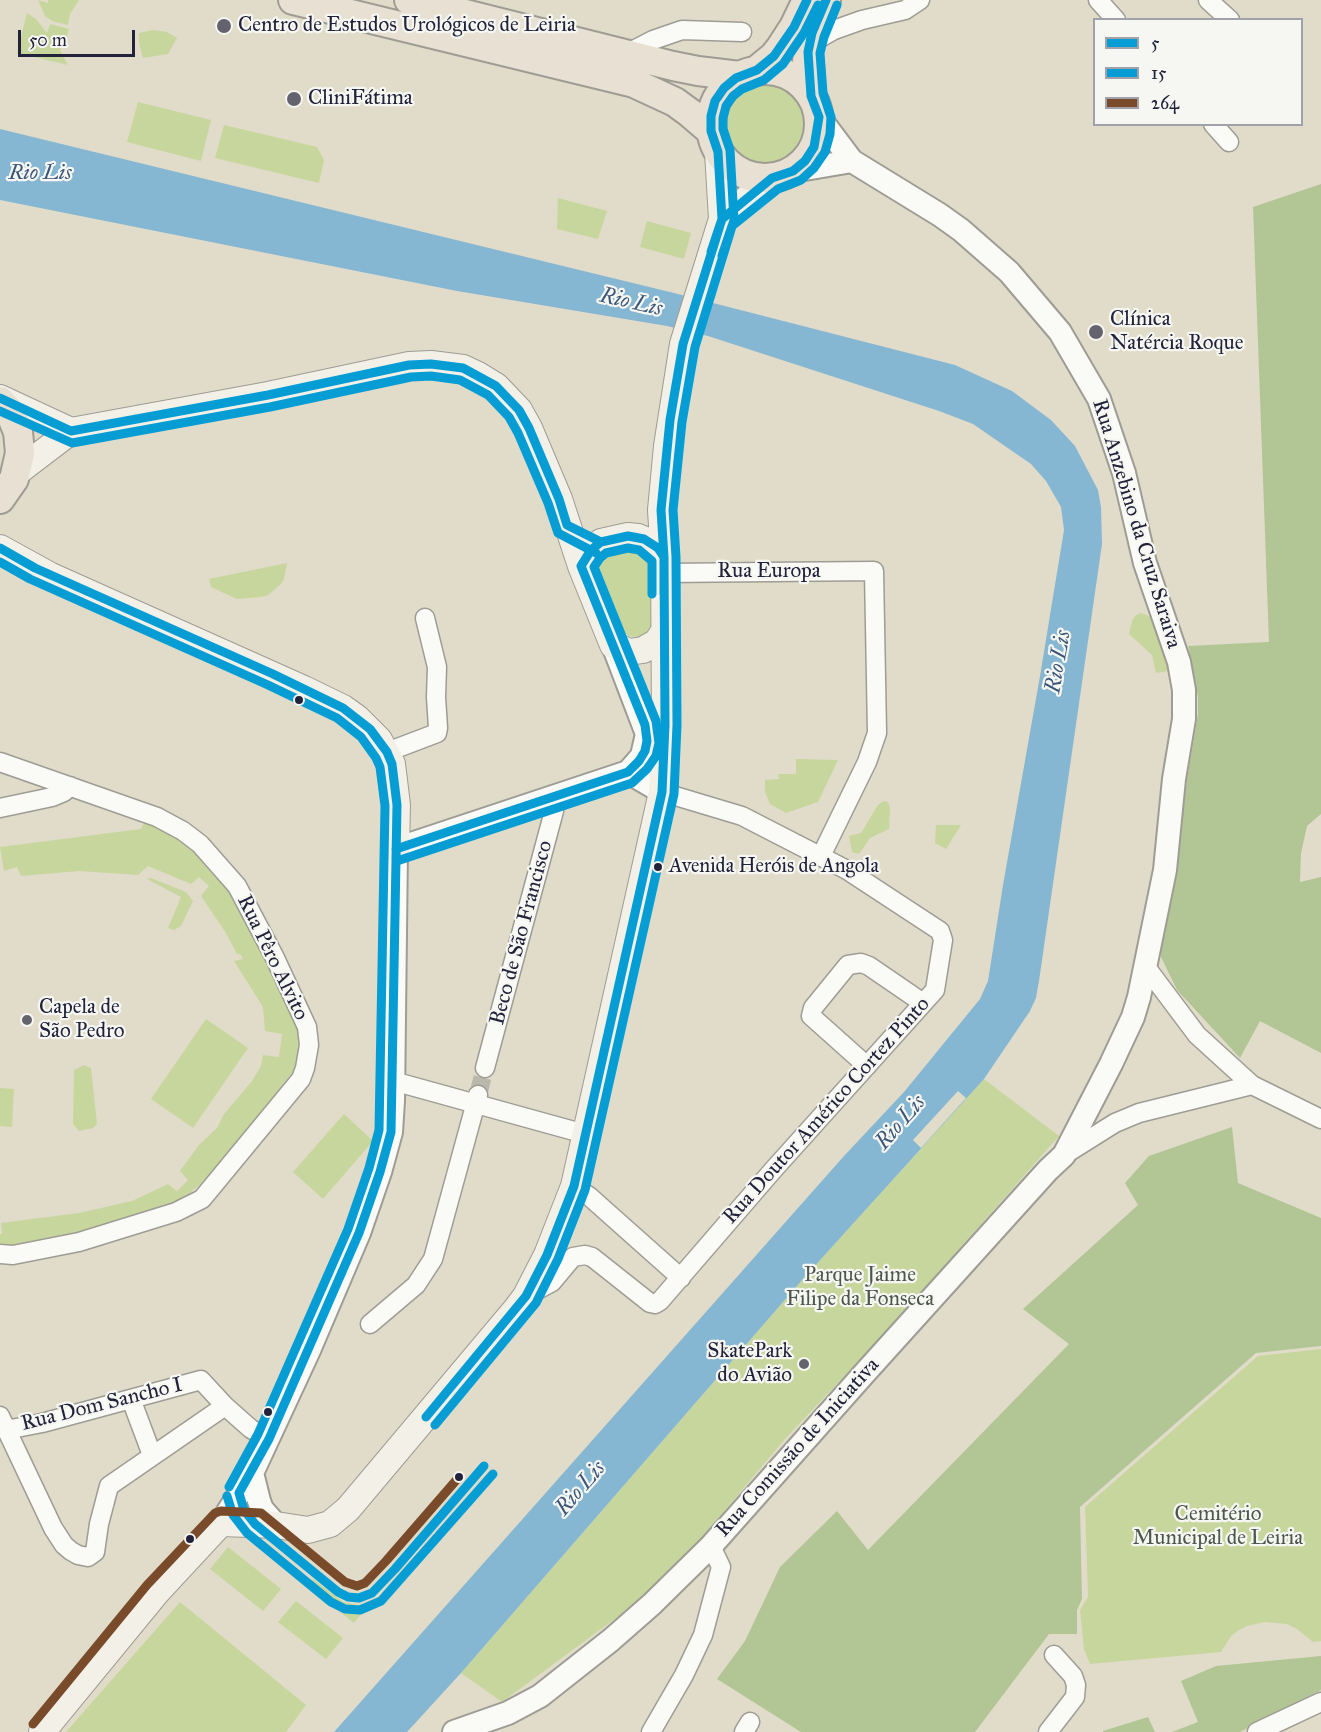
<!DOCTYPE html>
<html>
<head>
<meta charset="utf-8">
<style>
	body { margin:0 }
	#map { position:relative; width:1321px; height:1732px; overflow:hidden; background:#e0dcc9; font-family:"IM FELL Great Primer",serif }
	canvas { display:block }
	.legend { position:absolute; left:1093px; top:18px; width:210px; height:108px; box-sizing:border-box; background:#f6f6f2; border:2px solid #a1a1a9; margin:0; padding:8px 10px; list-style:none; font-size:18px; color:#22223b }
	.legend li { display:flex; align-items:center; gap:12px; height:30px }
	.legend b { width:30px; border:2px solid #a1a1a9 }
	.scale { position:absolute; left:18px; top:30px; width:117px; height:27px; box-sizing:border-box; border:3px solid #22223b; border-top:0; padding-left:8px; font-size:18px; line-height:21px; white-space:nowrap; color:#22223b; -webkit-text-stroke:4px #f6f6f2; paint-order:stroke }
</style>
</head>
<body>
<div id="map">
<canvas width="1321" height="1732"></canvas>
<ul class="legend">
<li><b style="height:8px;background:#059dd4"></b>5</li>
<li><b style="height:8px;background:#059dd4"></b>15</li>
<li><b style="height:8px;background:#7a4b2a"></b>264</li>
</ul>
<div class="scale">50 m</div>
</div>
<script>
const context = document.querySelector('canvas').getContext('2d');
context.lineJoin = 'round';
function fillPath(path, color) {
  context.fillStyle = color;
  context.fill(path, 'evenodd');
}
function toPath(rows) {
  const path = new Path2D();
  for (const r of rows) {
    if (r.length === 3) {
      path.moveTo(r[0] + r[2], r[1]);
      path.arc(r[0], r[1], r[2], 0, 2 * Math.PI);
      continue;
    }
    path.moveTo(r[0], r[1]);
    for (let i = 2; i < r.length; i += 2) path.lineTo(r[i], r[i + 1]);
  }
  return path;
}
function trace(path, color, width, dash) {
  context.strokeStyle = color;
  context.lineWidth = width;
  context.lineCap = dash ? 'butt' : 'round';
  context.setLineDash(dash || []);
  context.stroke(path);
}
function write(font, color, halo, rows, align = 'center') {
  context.font = font + ' "IM FELL Great Primer",serif';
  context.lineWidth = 4.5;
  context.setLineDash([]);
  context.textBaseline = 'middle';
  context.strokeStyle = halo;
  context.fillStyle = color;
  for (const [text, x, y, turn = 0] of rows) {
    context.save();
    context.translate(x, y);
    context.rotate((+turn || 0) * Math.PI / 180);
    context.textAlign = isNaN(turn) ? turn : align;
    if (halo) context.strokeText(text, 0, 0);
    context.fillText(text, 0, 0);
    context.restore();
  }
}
fillPath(toPath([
	[38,0,48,3,48,0,79,0,70,14,68,25,52,21,45,16],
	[27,13,36,19,47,33,50,24,69,29,66,39,60,50,68,65,17,53],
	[153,30,167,32,177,38,168,54,143,58,139,43,139,33],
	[764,123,41],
	[138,102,211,120,201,161,127,142],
	[224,125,317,147,324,160,319,183,215,158],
	[558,198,607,211,598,239,557,229],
	[647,221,691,233,684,259,640,247],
	[622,545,643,551,652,568,655,623,647,634,638,637,629,636,621,629,597,570,599,559,602,554],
	[287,563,284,579,280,585,268,595,261,597,237,599,211,587,209,579],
	[1141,613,1151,617,1164,652,1168,671,1156,673,1152,655,1129,634,1132,621,1136,615],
	[796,759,838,760,818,802,786,813,770,804,765,792,765,780,779,779,778,774,796,774],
	[884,801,888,802,890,808,889,829,870,838,859,854,852,852,849,836,861,833,878,805],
	[145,821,161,827,192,847,226,882,289,1004,302,1038,299,1064,213,1173,183,1199,107,1226,16,1247,0,1247,0,1234,2,1234,1,1223,79,1213,132,1201,168,1184,177,1191,188,1180,180,1171,199,1145,217,1128,224,1114,252,1081,261,1066,263,1055,279,1057,282,1034,265,1031,263,1007,234,961,243,959,240,954,237,954,226,933,201,896,209,886,199,877,191,884,148,866,138,875,79,871,21,876,17,867,4,871,0,847,141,829],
	[936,825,961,825,946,849,935,843],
	[151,878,186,892,193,901,181,926,174,930,168,928,181,897,147,879],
	[206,1019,248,1048,193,1128,151,1099],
	[84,1065,91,1068,97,1124,93,1128,79,1131,73,1124,74,1070],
	[984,1079,1059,1136,883,1335,785,1439,682,1561,650,1593,502,1702,461,1673,803,1279],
	[0,1088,14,1089,12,1127,0,1126],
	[344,1114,373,1141,323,1199,293,1172],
	[1321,1349,1321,1641,1313,1642,1297,1629,1287,1624,1265,1622,1247,1626,1239,1630,1231,1636,1221,1652,1090,1664,1084,1649,1080,1610,1088,1597,1085,1507,1258,1356],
	[228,1547,281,1589,263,1611,210,1569],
	[313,1579,343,1602,358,1605,369,1604,354,1623,307,1586],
	[296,1601,343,1638,326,1659,278,1622],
	[180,1602,306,1705,286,1732,66,1732]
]), '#c7d69c');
fillPath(toPath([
	[1321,184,1321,814,1307,826,1301,853,1300,882,1321,877,1321,1053,1260,1021,1240,1058,1177,990,1161,957,1161,935,1198,714,1198,697,1188,646,1269,642,1253,207],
	[1232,1127,1238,1183,1321,1218,1321,1346,1256,1353,1080,1507,1082,1599,1077,1610,1077,1634,1049,1634,975,1732,801,1732,717,1679,745,1641,780,1567,837,1511,868,1550,1069,1344,1023,1309,1138,1205,1125,1183,1149,1156],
	[1321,1656,1321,1690,1240,1732,1172,1732,1198,1722,1181,1681,1216,1666],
	[1148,1717,1155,1732,1103,1732,1103,1731]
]), '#b2c594');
fillPath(toPath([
	[0,129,674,293,955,365,1012,391,1051,420,1075,446,1098,490,1101,507,1102,544,1039,981,1036,998,1030,1011,984,1079,803,1279,461,1673,407,1732,334,1732,844,1156,904,1092,980,999,988,981,1003,885,1040,676,1064,530,1061,507,1046,481,1031,464,973,424,939,411,708,336,667,326,457,291,0,200]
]), '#86b7d2');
fillPath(toPath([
	[958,1091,966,1098,921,1148,913,1140]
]), '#e0dcc9');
trace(toPath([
	[478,1095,485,1068]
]), '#bab7ad', 18, [18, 9]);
const minor = toPath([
	[1098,0,1116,20],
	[1208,0,1230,20],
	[808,45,834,30,862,20,905,10,920,0],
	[626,54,653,40,682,30,742,32],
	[1213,124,1229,142],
	[664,573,874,571,877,733,867,762,821,856],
	[387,752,437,733,438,728,436,697,437,667,425,618],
	[0,762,157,817,183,831,200,844,237,886,275,958,307,1027,309,1045,305,1068,301,1079,202,1199,176,1212,79,1242,13,1255,0,1254],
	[0,808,52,797,64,792,70,786],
	[1146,967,1197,1035,1252,1085,1321,1119],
	[867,1066,811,1016,813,1008,848,965,861,963,869,966,923,1003],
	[485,1068,554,811,550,798],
	[393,1081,585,1134],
	[1064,1155,1115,1123,1139,1113,1252,1085],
	[574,1186,590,1197,681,1278],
	[526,1296,552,1282,573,1257,585,1255,592,1257,650,1303,655,1304,660,1301,774,1169,935,990,943,940,940,931,847,870,742,816,662,792],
	[370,1324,416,1285,433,1259,478,1095],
	[131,1399,152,1455],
	[0,1416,53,1528,64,1545,71,1551,78,1555,88,1557,95,1552,99,1524,109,1486,225,1406],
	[6,1430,42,1423,201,1380,225,1406,251,1429,269,1439],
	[651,1732,684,1675,703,1635,721,1567,711,1546],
	[744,1732,750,1722],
	[1048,1732,1075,1697,1076,1685,1073,1676,1054,1655],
	[1257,1732,1321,1702]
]);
const tertiary = toPath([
	[793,171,852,161],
	[628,772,662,792],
	[252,1473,259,1501,262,1509,276,1525],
	[221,1523,252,1473,310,1348,359,1233,380,1172,391,1132,393,1101,396,849,628,772,642,756,647,734,613,645],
	[454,1732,508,1713,540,1696,611,1640,652,1604,711,1546,862,1376,1048,1170,1064,1155,1111,1064,1133,1017,1139,997,1165,870,1174,779,1184,719,1184,690,1179,662,1145,563,1124,473,1099,399,1060,332,1009,272,961,230,940,215,852,161,819,117]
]);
const secondary = toPath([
	[722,219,772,178],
	[0,398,71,431],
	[16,473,71,431,268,395,409,365,431,364,463,368,478,375,496,386,519,410,529,428,559,499,581,566,613,645,629,652,643,650,657,642,664,631],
	[0,548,49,575,304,689,343,708,357,718,379,740,392,764,397,805,396,849],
	[581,566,591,550,601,542,628,536,638,537,650,542,658,548,664,557],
	[42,1732,156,1593,221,1523,276,1525,308,1530,330,1524,348,1509,517,1308,526,1296,547,1255,574,1186,662,792,665,725,664,557,661,510,667,446,683,344,722,219,718,152]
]);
const primary = toPath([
	[293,0,634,83,675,102,690,113,711,131],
	[409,0,673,66,698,71,740,76],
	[757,70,774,56,781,47,794,27,807,0],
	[765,124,54],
	[811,96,807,63,808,45,826,0],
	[0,401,10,412,18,432,20,453,14,479,0,499]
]);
trace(minor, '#9e9c94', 21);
trace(tertiary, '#9e9c94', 26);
trace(secondary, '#9e9c94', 28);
trace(primary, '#9e9c94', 32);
trace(minor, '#fafaf7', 18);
trace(tertiary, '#fafaf7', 22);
trace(secondary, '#f3f0e8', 26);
trace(primary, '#e7e0d3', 28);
trace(toPath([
	[711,252,722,219,772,178,793,171,805,161,814,147,819,117,811,96,808,52,812,33,826,0],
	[0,398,71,431,268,395,409,365,431,364,463,368,496,386,519,410,529,428,559,499,567,525,601,542],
	[0,548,35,568,273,674,343,708,370,729,387,752,392,764,397,805,391,1132,380,1172,359,1233,269,1439,239,1493],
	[396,849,628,772,639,761,645,751,647,741,645,725,581,566,591,550,601,542,628,536,644,539,658,548,664,557,664,594],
	[426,1417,526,1296,547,1255,574,1186,662,792,665,725,664,557,661,510,670,420,683,344,722,219,718,152,711,131,711,116,715,101,724,88,736,78,757,70,774,56,794,27,807,0],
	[239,1493,244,1510,255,1524,338,1592,348,1597,359,1598,372,1593,395,1569,484,1466]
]), '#059dd4', 9);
trace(toPath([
	[722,256,732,226,778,189,801,180,814,168,825,152,830,134,831,117,823,93,820,53,824,37,837,5],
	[0,411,72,443,270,407,411,377,431,376,460,380,488,395,509,417,518,433,548,503,558,533,596,553],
	[0,562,30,579,268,685,337,718,361,737,376,758,380,767,385,806,379,1130,369,1168,348,1229,258,1434,229,1487],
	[400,860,632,783,647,769,656,756,659,743,656,721,594,567,600,558,606,553,628,548,639,550,652,561,652,594],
	[435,1425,536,1303,558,1259,585,1190,674,794,677,725,676,557,673,510,682,422,695,347,734,220,730,150,723,129,723,118,726,106,733,96,742,89,764,80,783,64,804,33,818,5],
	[227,1496,233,1515,247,1533,331,1602,345,1609,360,1610,381,1601,493,1474]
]), '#059dd4', 9);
trace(toPath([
	[33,1724,147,1585,215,1513,221,1511,261,1513,345,1582,357,1586,365,1583,386,1561,459,1477]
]), '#7a4b2a', 9);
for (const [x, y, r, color] of [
	[224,26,8,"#64636d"],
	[294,99,8,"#64636d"],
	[1096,332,8,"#64636d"],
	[299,700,5,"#22223b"],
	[658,867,5,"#22223b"],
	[27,1020,6,"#64636d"],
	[804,1364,6,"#64636d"],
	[268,1412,5,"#22223b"],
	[459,1477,5,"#22223b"],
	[190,1539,5,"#22223b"]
]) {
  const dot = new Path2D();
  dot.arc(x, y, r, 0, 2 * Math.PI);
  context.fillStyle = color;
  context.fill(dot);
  trace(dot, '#f6f6f2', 2);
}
write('20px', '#22223b', '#f6f6f2', [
	["Avenida Heróis de Angola",669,867]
], 'left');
write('21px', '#22223b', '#f6f6f2', [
	["Centro de Estudos Urológicos de Leiria",238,26],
	["CliniFátima",308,99],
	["Clínica",1110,320],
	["Natércia Roque",1110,344],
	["Capela de",39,1008],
	["São Pedro",39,1032],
	["SkatePark",792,1352,"right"],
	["do Avião",792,1376,"right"]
], 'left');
write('21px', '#22223b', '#f6f6f2', [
	["Rua Anzebino da Cruz Saraiva",1136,524,73],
	["Rua Europa",769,572],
	["Beco de São Francisco",522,933,-75],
	["Rua Pêro Alvito",272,958,64],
	["Rua Doutor Américo Cortez Pinto",827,1111,-48],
	["Rua Dom Sancho I",102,1405,-14],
	["Rua Comissão de Iniciativa",798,1448,-48]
]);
write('21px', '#4d574d', '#f6f6f2', [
	["Parque Jaime",860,1276],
	["Filipe da Fonseca",860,1300],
	["Cemitério",1218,1515],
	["Municipal de Leiria",1218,1539]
]);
write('italic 22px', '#3a5779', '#f6f6f2', [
	["Rio Lis",40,174],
	["Rio Lis",631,303,13],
	["Rio Lis",1059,662,-80],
	["Rio Lis",901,1123,-49],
	["Rio Lis",581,1489,-49]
]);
</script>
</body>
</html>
